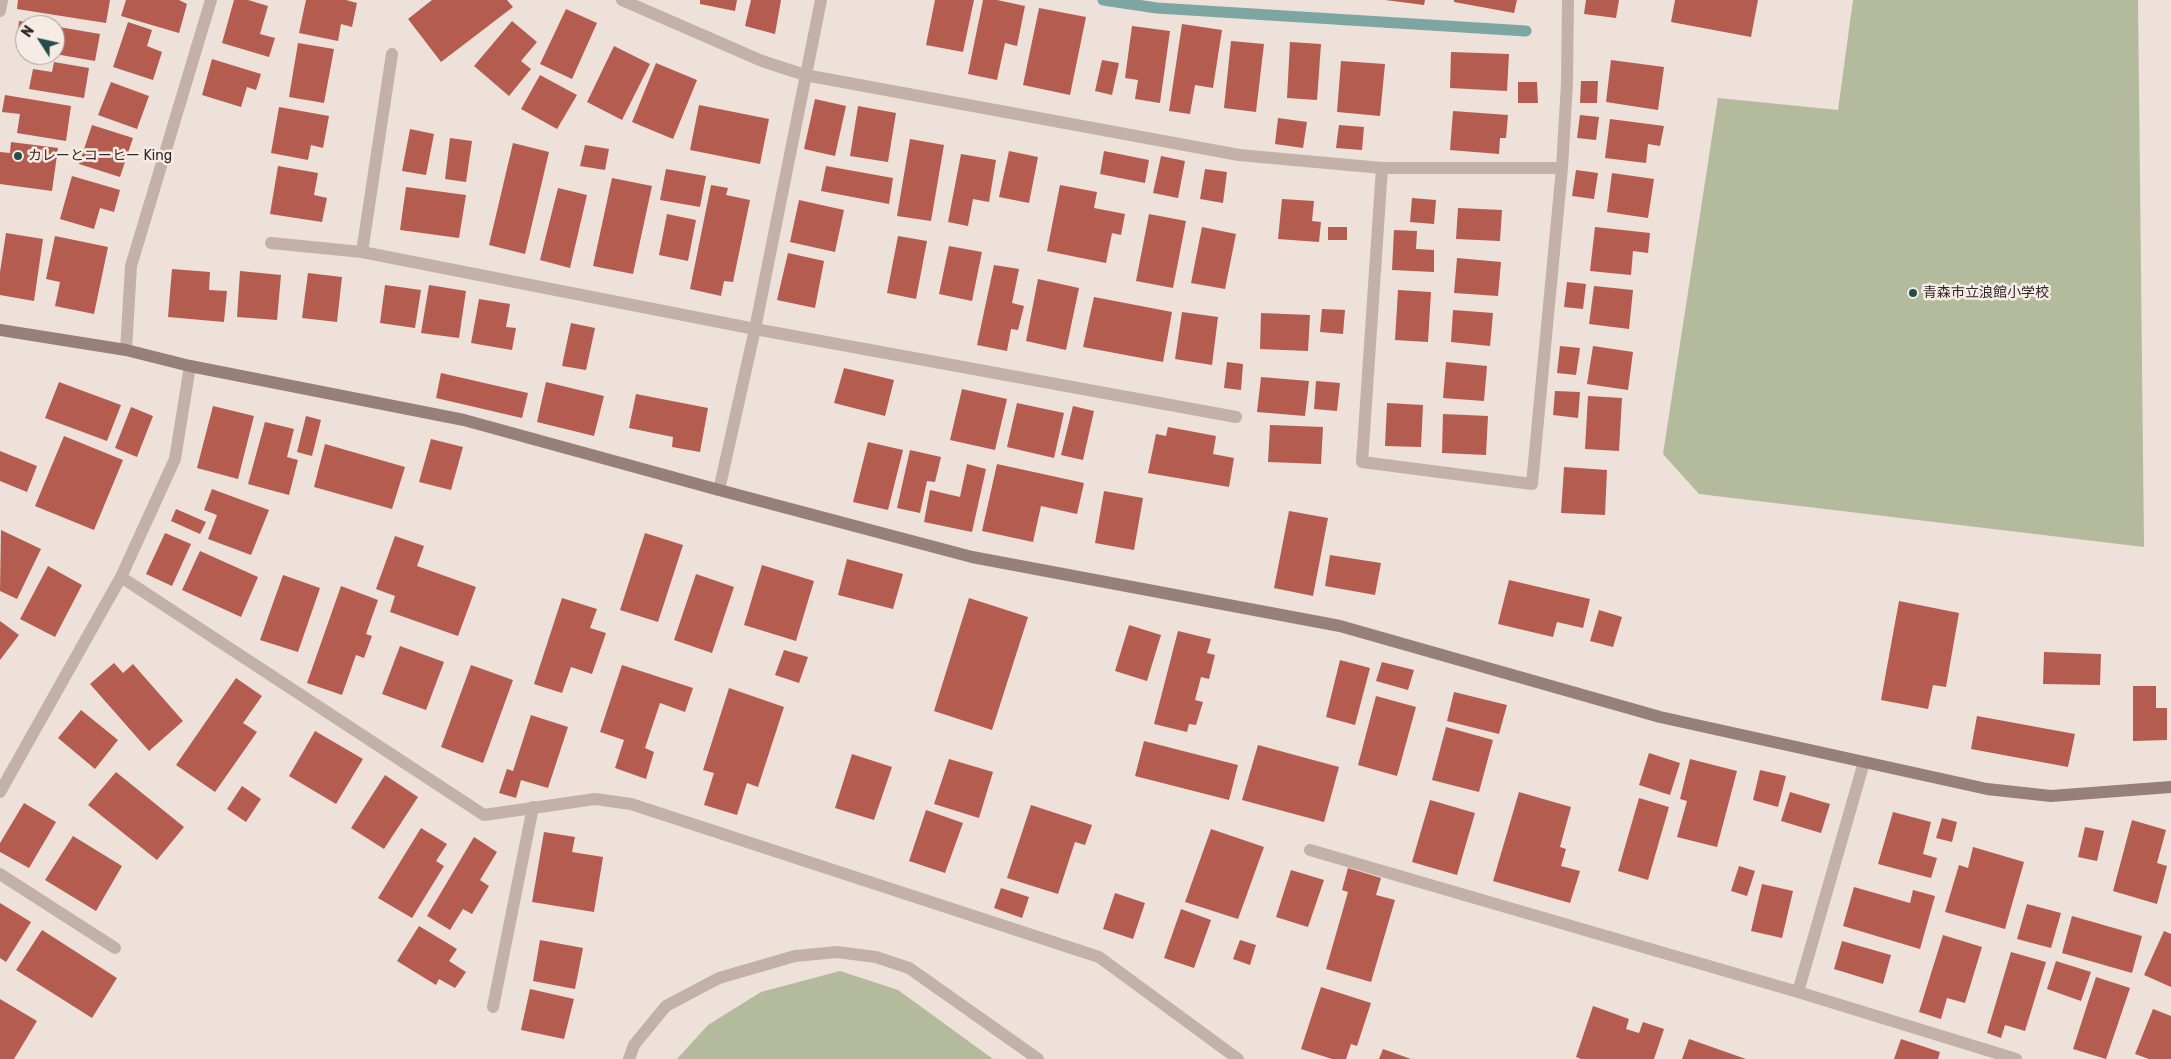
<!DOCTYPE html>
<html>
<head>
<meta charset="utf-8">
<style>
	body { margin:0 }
	#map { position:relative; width:2171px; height:1059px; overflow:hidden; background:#ede1da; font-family:Rubik,sans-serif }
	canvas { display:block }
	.north { position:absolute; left:15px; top:15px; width:50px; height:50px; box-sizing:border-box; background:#f6ece5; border:1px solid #a79e99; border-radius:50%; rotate:305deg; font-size:14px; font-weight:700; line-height:20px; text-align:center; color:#312927 }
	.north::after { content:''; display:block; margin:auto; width:18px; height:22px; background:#224d4a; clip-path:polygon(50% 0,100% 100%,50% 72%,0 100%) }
</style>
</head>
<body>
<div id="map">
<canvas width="2171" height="1059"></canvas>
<div class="north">N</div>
</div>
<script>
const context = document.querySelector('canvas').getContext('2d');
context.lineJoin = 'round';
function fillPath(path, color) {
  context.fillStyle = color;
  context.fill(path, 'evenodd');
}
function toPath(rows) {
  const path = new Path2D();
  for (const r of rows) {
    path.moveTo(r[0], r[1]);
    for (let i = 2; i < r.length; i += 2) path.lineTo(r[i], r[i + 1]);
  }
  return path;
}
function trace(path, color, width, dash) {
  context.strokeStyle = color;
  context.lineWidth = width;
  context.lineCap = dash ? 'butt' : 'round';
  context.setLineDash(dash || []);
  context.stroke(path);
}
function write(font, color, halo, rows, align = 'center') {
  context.font = font + ' Rubik,"Noto Sans JP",sans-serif';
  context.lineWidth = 5;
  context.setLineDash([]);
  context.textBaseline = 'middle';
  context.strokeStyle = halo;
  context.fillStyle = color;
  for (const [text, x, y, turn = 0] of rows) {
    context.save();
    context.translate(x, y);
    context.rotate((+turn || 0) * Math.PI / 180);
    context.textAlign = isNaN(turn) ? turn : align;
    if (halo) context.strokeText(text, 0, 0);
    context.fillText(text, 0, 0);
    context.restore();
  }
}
fillPath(toPath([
	[1853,0,2138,0,2144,547,1699,494,1663,454,1718,98,1838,110],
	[840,971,898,990,993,1059,677,1059,708,1025,761,992]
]), '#b4ba9c');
trace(toPath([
	[1103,0,1157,8,1526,31]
]), '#7da6a2', 11);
fillPath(toPath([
	[18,0,110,0,106,23,17,9],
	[126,0,179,0,187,4,179,33,121,16],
	[234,0,248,0,268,6,260,34,275,38,269,57,222,43],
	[306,0,346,0,357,3,352,27,341,24,338,41,299,33],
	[432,0,507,0,513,7,441,62,408,19],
	[700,0,737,0,735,11,700,4],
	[751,0,781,0,775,34,745,26],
	[935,0,974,0,963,52,926,45],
	[983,0,997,0,1025,6,1017,46,1005,43,997,80,968,74],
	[1385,0,1425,0,1424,5],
	[1454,0,1517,0,1514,13,1454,2],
	[1586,0,1619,0,1616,18,1584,14],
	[1675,0,1758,0,1751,37,1671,22],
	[1039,8,1086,17,1070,95,1023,85],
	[566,9,597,23,572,79,540,64],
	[19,21,42,24,25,25,25,48,16,47],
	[512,21,537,42,521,61,531,69,509,96,474,66],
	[128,22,152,30,147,46,162,52,153,80,113,67],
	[1182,24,1222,30,1213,88,1195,85,1190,114,1169,111],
	[1132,26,1170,31,1160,103,1135,99,1138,80,1125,78],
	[59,27,100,34,95,61,55,54],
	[1231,41,1264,44,1256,112,1224,108],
	[1290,42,1321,44,1317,100,1287,98],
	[298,43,334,49,324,103,289,97],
	[614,46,650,64,622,120,587,102],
	[1451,52,1509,54,1507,91,1450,88],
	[212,59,261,74,256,90,247,87,241,107,202,95],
	[1102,60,1119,63,1112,95,1095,91],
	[1611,60,1664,67,1658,110,1606,102],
	[1341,61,1385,64,1380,116,1337,112],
	[54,62,89,68,84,98,29,89,33,69,52,72],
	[656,63,697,80,673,139,632,122],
	[540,75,577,95,557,129,521,109],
	[1581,81,1598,81,1597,103,1580,103],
	[111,82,149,96,137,129,98,115],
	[1518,82,1537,82,1538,103,1518,103],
	[5,95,71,106,66,141,17,133,20,114,2,112],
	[815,99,846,106,835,156,804,149],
	[699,105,769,119,760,164,690,150],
	[858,106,896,113,888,162,850,156],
	[279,107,329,116,323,148,311,145,308,160,271,153],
	[1453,111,1508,115,1506,138,1500,138,1499,154,1450,150],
	[1580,115,1599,117,1596,140,1577,138],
	[1278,118,1307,122,1303,148,1275,144],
	[1610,119,1664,126,1660,146,1648,144,1646,163,1605,158],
	[92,125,133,138,120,177,79,164],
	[1339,125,1364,127,1362,150,1336,148],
	[410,129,434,134,426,175,402,171],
	[450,138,472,141,466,182,445,179],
	[910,139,944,145,931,221,897,216],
	[11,142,58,148,52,191,0,184,0,152,10,153],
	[513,143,549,152,525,254,489,245],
	[585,145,609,149,605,170,580,166],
	[1009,151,1038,157,1029,203,999,197],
	[1104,151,1149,160,1145,183,1100,174],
	[961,154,996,160,989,202,973,199,968,226,948,222],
	[1161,156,1185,161,1178,198,1153,193],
	[278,166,318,173,314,195,327,198,322,222,270,214],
	[826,166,893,178,889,204,821,191],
	[666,169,706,176,700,207,660,200],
	[1205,169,1227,172,1223,203,1200,199],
	[1576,170,1598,173,1594,199,1572,196],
	[1612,173,1654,179,1648,218,1607,212],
	[72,176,120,190,114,212,100,208,94,229,60,219],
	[612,178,652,186,633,274,593,266],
	[711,185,728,188,726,195,750,200,733,282,724,281,721,296,690,289],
	[1060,185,1097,192,1094,208,1125,214,1121,235,1112,233,1106,263,1047,251],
	[406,187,466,195,459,238,400,230],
	[558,188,587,195,570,268,540,260],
	[1412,198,1436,200,1434,224,1410,222],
	[1282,199,1314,201,1312,221,1321,222,1319,242,1278,239],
	[799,200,844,210,835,252,790,242],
	[1458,208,1502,210,1500,241,1456,239],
	[667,214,696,220,688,261,659,255],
	[1149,214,1186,221,1173,288,1136,281],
	[1202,227,1236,234,1225,289,1191,283],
	[1328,227,1347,227,1347,240,1328,240],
	[1595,227,1650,233,1648,253,1633,251,1631,275,1590,271],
	[1394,230,1417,231,1416,249,1434,250,1434,272,1392,270],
	[6,233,43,239,34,301,0,295,0,272],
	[55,236,108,247,94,314,55,306,60,282,46,279],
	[898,236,927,241,916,299,887,293],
	[949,246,982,252,972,301,939,294],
	[788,253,824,261,815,308,777,300],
	[1457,258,1501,262,1498,296,1454,293],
	[994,265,1019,269,1012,303,1024,306,1018,330,1011,329,1007,351,977,345],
	[172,269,210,272,209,290,227,291,224,322,168,317],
	[240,271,281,275,277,320,237,317],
	[308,273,342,277,337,322,302,318],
	[1038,279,1079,288,1066,350,1026,341],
	[1567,282,1586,284,1583,309,1564,307],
	[385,285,421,290,415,328,380,323],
	[429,285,466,291,459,338,421,333],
	[1594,286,1633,290,1629,329,1589,324],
	[1398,290,1431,292,1428,342,1395,340],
	[1094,297,1172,312,1163,362,1083,347],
	[479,299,510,304,506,327,516,328,512,350,471,343],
	[1322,309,1345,310,1343,334,1320,332],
	[1453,310,1493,313,1490,346,1451,342],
	[1182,312,1218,317,1212,365,1175,359],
	[1261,313,1310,315,1308,351,1260,349],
	[571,323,595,328,586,370,562,366],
	[1560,346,1580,348,1576,375,1557,373],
	[1593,346,1633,352,1628,390,1587,384],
	[1227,362,1243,364,1241,390,1224,388],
	[1446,362,1487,366,1484,401,1443,398],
	[844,368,894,380,885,416,834,403],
	[441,373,528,393,522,418,436,398],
	[1261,377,1309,381,1305,416,1257,412],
	[1316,381,1340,383,1337,411,1314,409],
	[59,382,121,405,107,441,45,418],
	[546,382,604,396,594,436,537,422],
	[962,389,1007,399,995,450,950,440],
	[1555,391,1580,392,1578,418,1553,415],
	[636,394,708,408,700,452,672,447,673,437,629,428],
	[1588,396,1622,398,1619,451,1585,449],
	[1017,403,1064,413,1054,458,1007,447],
	[1387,403,1423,405,1421,447,1385,446],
	[213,406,254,416,238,479,197,468],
	[1073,406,1094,411,1083,460,1061,455],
	[131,407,153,416,137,457,115,448],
	[1443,414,1488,416,1486,455,1442,453],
	[306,416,321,420,312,456,297,452],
	[265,422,294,429,287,457,298,460,289,495,248,484],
	[1270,425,1323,427,1321,464,1268,462],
	[1168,427,1216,436,1213,454,1234,458,1229,487,1148,473,1156,434,1166,436],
	[64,436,123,460,94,530,35,506],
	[431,439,463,447,451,490,419,482],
	[868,442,903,450,888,510,853,502],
	[325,444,405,467,392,509,314,487],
	[910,450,941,457,935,482,927,481,920,513,897,508],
	[0,451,37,466,27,492,0,481],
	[967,464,986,469,972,532,924,522,930,490,960,497],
	[997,464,1084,483,1077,514,1041,506,1033,542,982,531],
	[1564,467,1607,470,1605,515,1561,513],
	[212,489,269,510,251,555,208,539,217,515,204,510],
	[1104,491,1143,498,1134,550,1095,543],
	[176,509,206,522,200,534,171,521],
	[1289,511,1328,518,1313,596,1274,588],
	[1,530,41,549,17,599,0,591],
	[165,533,191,544,172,586,146,574],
	[645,533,683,545,658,622,620,610],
	[395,536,424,546,417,566,476,587,458,636,390,612,395,596,376,589],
	[200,551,258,577,241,617,182,590],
	[1330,555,1381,563,1375,595,1325,586],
	[847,559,903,574,893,609,838,595],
	[762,565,814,581,796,641,744,625],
	[48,566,82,585,55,637,20,619],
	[696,574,734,587,712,653,674,640],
	[283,575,320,588,298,652,260,640],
	[1509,580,1590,599,1583,628,1557,622,1553,637,1498,624],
	[341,586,378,600,366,634,372,636,364,658,356,655,342,695,307,683],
	[562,598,597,609,590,628,606,633,592,674,571,667,562,693,534,684],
	[969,598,1028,617,992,730,934,711],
	[1899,601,1959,613,1946,687,1933,685,1928,709,1881,700],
	[1599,610,1622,617,1613,647,1590,641],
	[0,621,19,635,0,660],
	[1129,625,1161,635,1147,681,1115,671],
	[1178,631,1211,639,1207,653,1215,655,1209,679,1201,677,1195,700,1203,702,1196,725,1189,724,1187,732,1154,724],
	[400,646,444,662,426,710,382,694],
	[784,650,808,657,799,683,775,675],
	[2044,652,2101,654,2100,685,2043,684],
	[1340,660,1370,668,1355,725,1326,717],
	[1382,662,1414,670,1408,690,1376,681],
	[114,663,123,673,133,664,183,721,149,751,90,684],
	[471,665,513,680,483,763,441,747],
	[622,665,693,688,685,712,660,703,645,748,654,752,646,779,615,768,624,740,600,732],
	[236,678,262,696,243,723,257,732,215,792,176,765],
	[2133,686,2156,686,2156,708,2167,708,2167,740,2133,741],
	[729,688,784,707,758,787,747,783,737,815,704,805,714,773,703,770],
	[1454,692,1507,705,1499,734,1447,721],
	[1376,696,1416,707,1397,776,1358,765],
	[81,710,118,740,95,769,58,738],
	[531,715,568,727,548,788,521,780,516,798,499,793,507,769,513,771],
	[1977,716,2075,734,2068,767,1971,749],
	[1446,727,1493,740,1479,792,1432,780],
	[315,731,363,759,336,804,289,776],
	[1144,741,1238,765,1229,800,1135,776],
	[1258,745,1339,767,1324,822,1242,800],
	[1649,753,1680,763,1670,795,1639,785],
	[852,754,892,767,874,820,835,808],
	[949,759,993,772,979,818,934,804],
	[1690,759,1737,771,1717,847,1677,837,1687,801,1680,799],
	[1760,770,1786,776,1778,807,1753,800],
	[116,772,184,827,157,860,88,805],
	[385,775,418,797,384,849,351,828],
	[242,786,261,799,246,822,227,809],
	[1519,792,1571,807,1560,847,1566,849,1561,866,1580,871,1570,903,1493,881],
	[1790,792,1830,804,1821,833,1781,821],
	[1639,798,1669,807,1648,880,1618,871],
	[1430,800,1475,813,1457,875,1412,862],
	[24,803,56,822,29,868,0,852,0,843],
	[1031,805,1092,825,1085,845,1075,842,1058,894,1007,878],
	[926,810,963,823,945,873,909,861],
	[1893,812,1931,822,1923,854,1937,858,1931,878,1878,864],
	[1942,818,1957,822,1952,842,1936,838],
	[2132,820,2166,830,2157,863,2167,866,2157,904,2113,891],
	[2085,827,2104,831,2097,861,2078,857],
	[421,828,447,844,436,861,444,866,412,918,378,898],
	[1211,829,1264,847,1238,919,1185,902],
	[544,832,575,837,572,852,603,857,594,912,532,902],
	[73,836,122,866,96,911,45,880],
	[474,837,497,852,480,880,489,886,472,914,463,909,450,930,427,916],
	[1973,847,2024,862,2005,929,1945,912,1959,865,1968,868],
	[1739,866,1755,871,1747,896,1731,891],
	[1348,868,1381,878,1376,895,1395,900,1371,982,1326,969,1348,892,1342,890],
	[1291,870,1324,880,1308,927,1276,917],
	[1762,884,1793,891,1782,938,1751,931],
	[1854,887,1910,903,1913,890,1935,896,1920,949,1843,926],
	[1001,888,1029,897,1022,918,994,908],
	[1115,893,1145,903,1133,939,1103,929],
	[0,903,31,922,6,962,0,958],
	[2027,904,2061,913,2051,948,2017,939],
	[1181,909,1211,920,1194,968,1164,958],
	[2072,916,2142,936,2132,973,2062,953],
	[419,926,457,949,449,961,466,972,455,988,439,979,436,985,397,961],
	[42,930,117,978,92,1018,16,970],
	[2164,931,2171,934,2171,987,2144,975],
	[1943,935,1982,947,1965,1003,1947,998,1941,1019,1919,1012],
	[540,940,583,948,575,989,533,981],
	[1240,940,1256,945,1250,965,1233,959],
	[1842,941,1891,955,1883,984,1834,969],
	[2011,952,2046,962,2025,1031,2005,1025,2001,1038,1987,1033],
	[2056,961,2091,972,2081,1001,2047,989],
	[2096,977,2130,988,2106,1059,2073,1049],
	[1321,987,1371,1003,1357,1046,1351,1044,1346,1059,1332,1059,1301,1049],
	[530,989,574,999,564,1039,521,1030],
	[0,999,37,1021,14,1059,0,1059],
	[1593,1006,1629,1019,1626,1029,1639,1033,1643,1022,1664,1029,1654,1059,1581,1059,1576,1057],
	[2153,1009,2171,1016,2171,1059,2149,1059,2135,1054],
	[1689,1039,1746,1059,1682,1059],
	[1901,1039,1940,1052,1938,1059,1894,1059],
	[1383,1049,1411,1059,1379,1059]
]), '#b55c50');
trace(toPath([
	[0,874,115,948],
	[493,1007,533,807],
	[629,1059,634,1045,666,1006,719,978,795,956,837,952,876,957,909,968,1038,1059]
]), '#c3b1a8', 12);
trace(toPath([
	[622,0,762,61,805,75,1239,155,1382,168,1562,168],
	[0,11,2,0],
	[392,54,362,252,755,329,1236,417],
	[1382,168,1362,462,1532,484,1562,168,1567,83,1568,0],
	[271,243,362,252],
	[126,350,131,266,211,0],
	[719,490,755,329,821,0],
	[121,577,484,815,595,799,631,804,1099,957,1238,1059],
	[0,792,121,577,175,459,190,366],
	[1310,850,1798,992,2016,1059],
	[1798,992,1864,762]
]), '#c3b1a8', 12);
trace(toPath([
	[0,330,126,350,190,366,464,420,719,490,972,557,1340,626,1660,717,1987,789,2051,796,2171,787]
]), '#968079', 12);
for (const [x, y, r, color] of [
	[18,156,5,"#224d4a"],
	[1913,293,5,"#224d4a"]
]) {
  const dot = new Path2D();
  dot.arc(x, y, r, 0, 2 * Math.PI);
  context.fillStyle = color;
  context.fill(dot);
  trace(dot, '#f6ece5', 2);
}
write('14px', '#312927', '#f6ece5', [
	["カレーとコーヒー King",28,156],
	["青森市立浪館小学校",1923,293]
], 'left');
</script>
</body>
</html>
